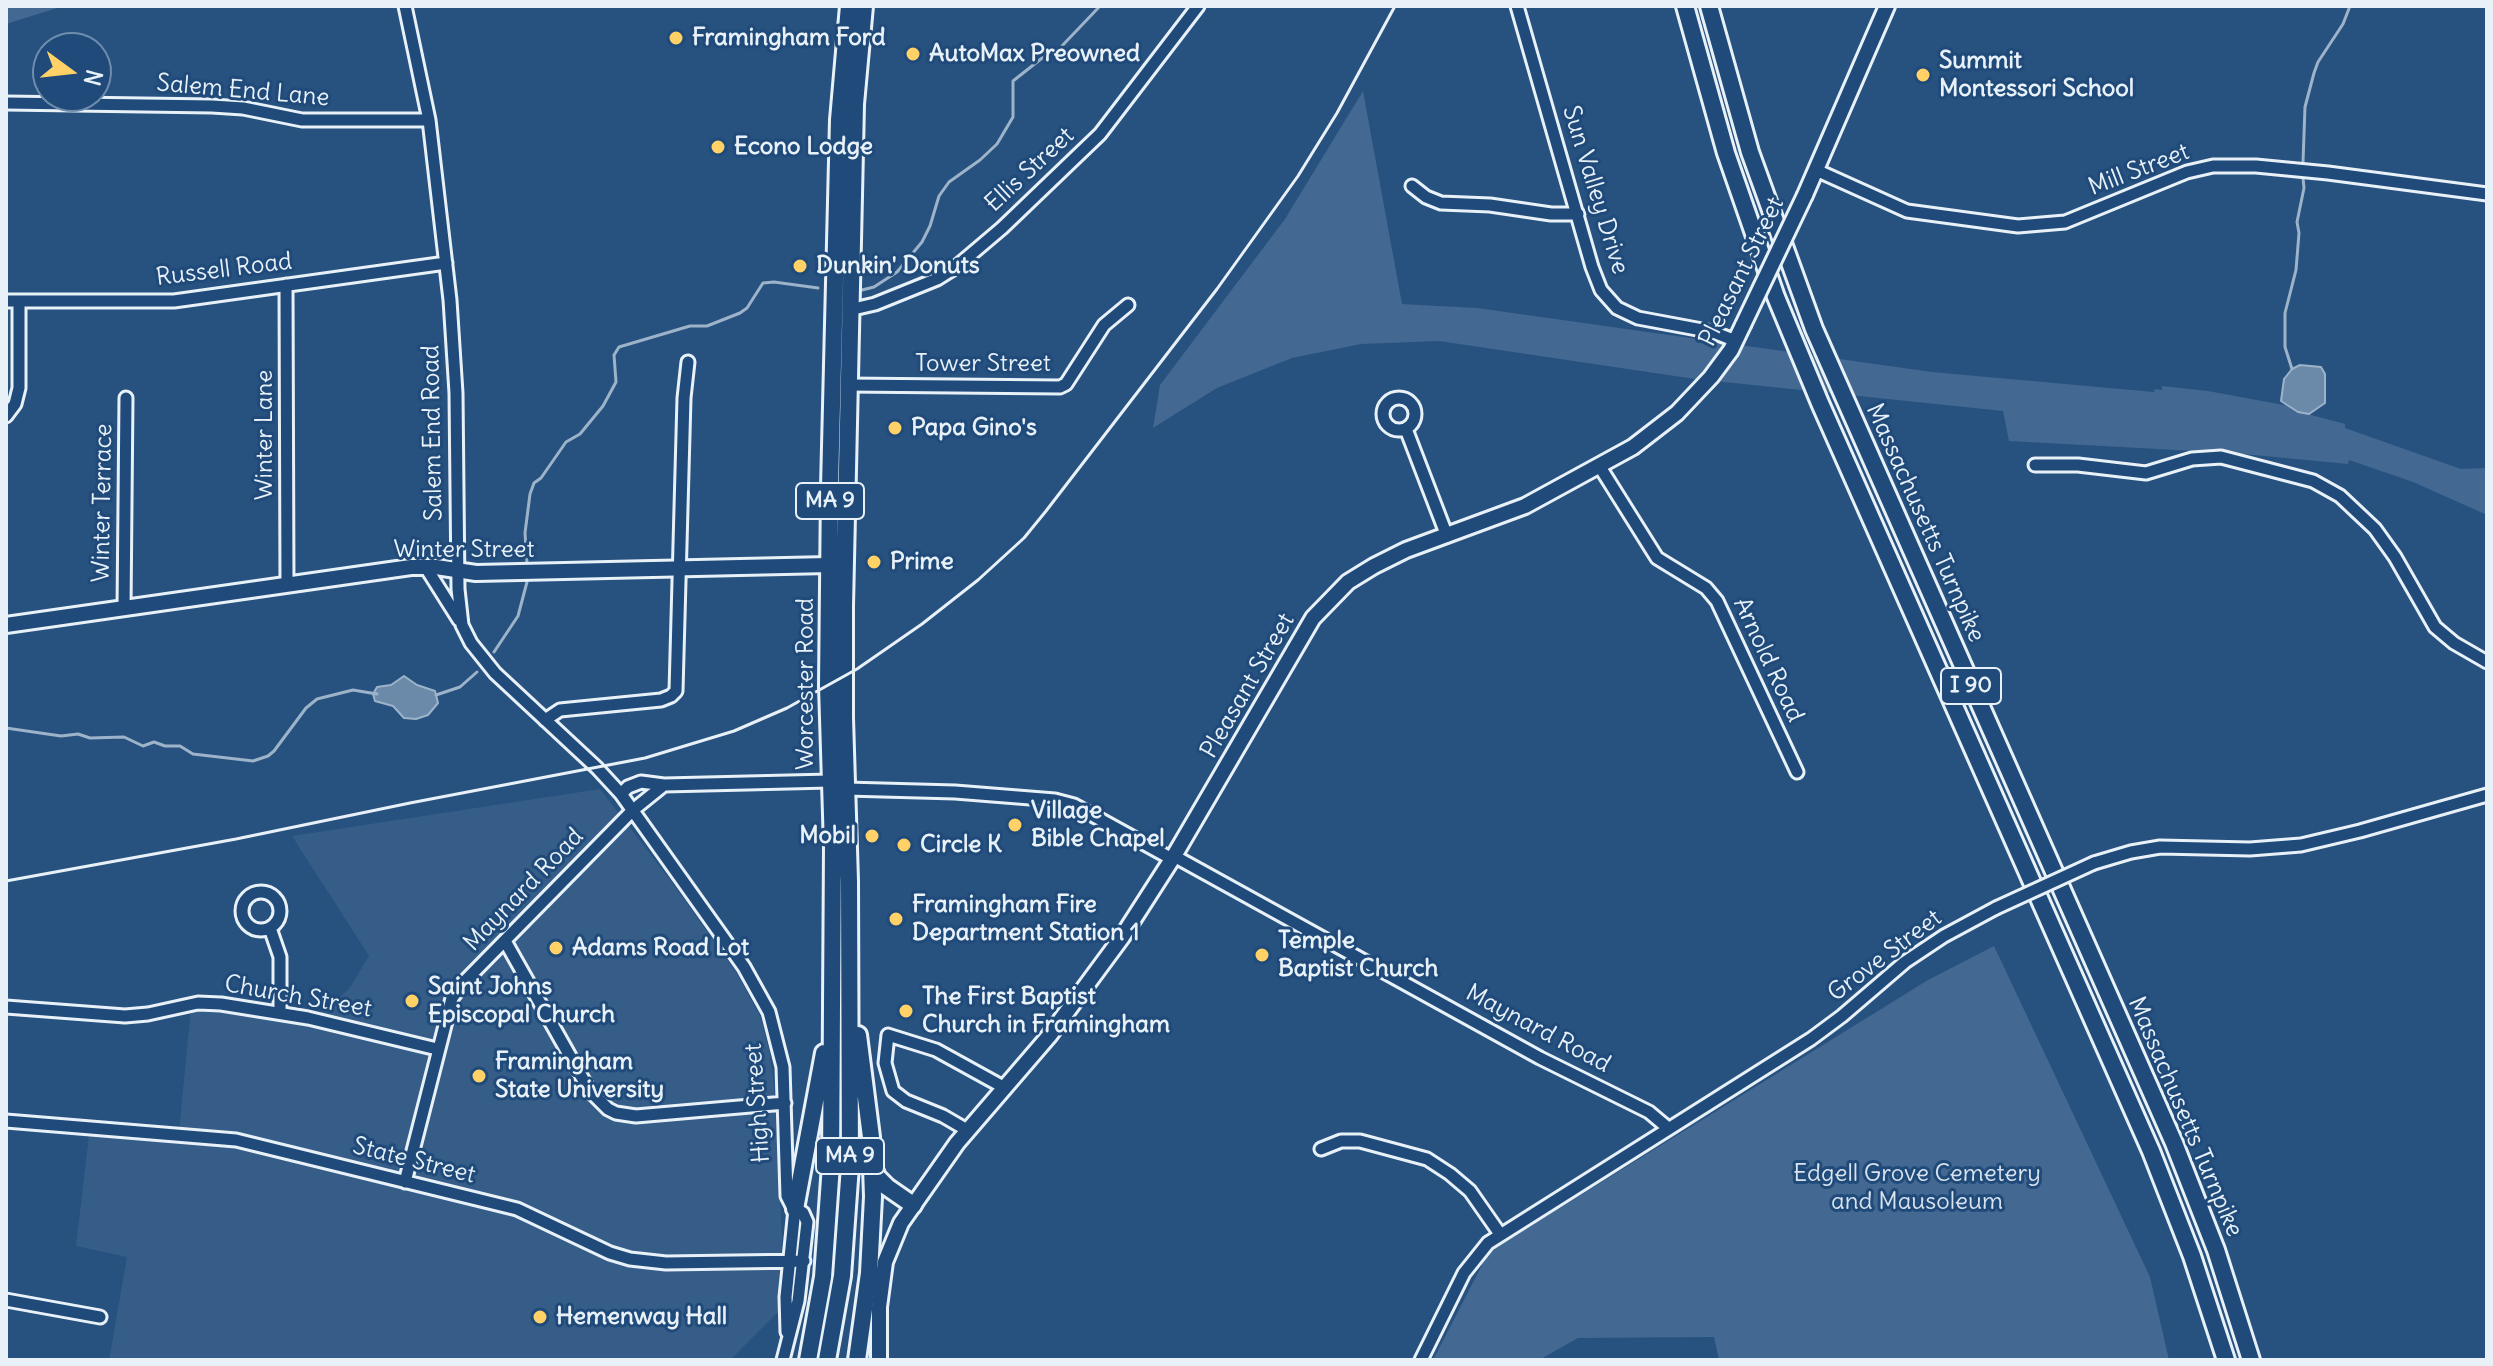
<!DOCTYPE html>
<html>
<head>
<meta charset="utf-8">
<style>
	body { margin:0 }
	#map { position:relative; width:2493px; height:1366px; overflow:hidden; background:#27517f; font-family:Delius,sans-serif }
	canvas { display:block }
	.frame { position:absolute; inset:0; border:8px solid #e8f1f8; pointer-events:none }
	.north { position:absolute; left:32px; top:32px; width:80px; height:80px; box-sizing:border-box; background:#1f4a7a; border:2px solid #6f8dac; border-radius:50%; rotate:105deg; font-size:22px; font-weight:700; line-height:32px; text-align:center; color:#e8f1f8 }
	.north::after { content:''; display:block; margin:auto; width:28px; height:36px; background:#ffd166; clip-path:polygon(50% 0,100% 100%,50% 72%,0 100%) }
</style>
</head>
<body>
<div id="map">
<canvas width="2493" height="1366"></canvas>
<div class="frame"></div>
<div class="north">N</div>
</div>
<script>
const context = document.querySelector('canvas').getContext('2d');
context.lineJoin = 'round';
function fillPath(path, color) {
  context.fillStyle = color;
  context.fill(path, 'evenodd');
}
function toPath(rows) {
  const path = new Path2D();
  for (const r of rows) {
    if (r.length === 3) {
      path.moveTo(r[0] + r[2], r[1]);
      path.arc(r[0], r[1], r[2], 0, 2 * Math.PI);
      continue;
    }
    path.moveTo(r[0], r[1]);
    for (let i = 2; i < r.length; i += 2) path.lineTo(r[i], r[i + 1]);
  }
  return path;
}
function trace(path, color, width, dash) {
  context.strokeStyle = color;
  context.lineWidth = width;
  context.lineCap = dash ? 'butt' : 'round';
  context.setLineDash(dash || []);
  context.stroke(path);
}
function write(font, color, halo, rows, align = 'center') {
  context.font = font + ' Delius,sans-serif';
  context.lineWidth = 6;
  context.setLineDash([]);
  context.textBaseline = 'middle';
  context.strokeStyle = halo;
  context.fillStyle = color;
  for (const [text, x, y, turn = 0] of rows) {
    context.save();
    context.translate(x, y);
    context.rotate((+turn || 0) * Math.PI / 180);
    context.textAlign = isNaN(turn) ? turn : align;
    if (halo) context.strokeText(text, 0, 0);
    context.fillText(text, 0, 0);
    context.restore();
  }
}
fillPath(toPath([
	[600,789,671,881,736,972,760,1016,769,1049,774,1085,782,1237,779,1311,730,1360,109,1360,127,1257,76,1246,89,1135,178,1142,191,1008,218,1008,307,1023,349,989,369,956,292,836]
]), '#355d88');
fillPath(toPath([
	[6,6,64,6,6,24],
	[1363,91,1402,304,1477,308,1932,372,2154,392,2155,389,2162,390,2162,386,2208,391,2300,408,2300,412,2345,424,2345,428,2461,469,2487,468,2487,515,2413,482,2349,460,2348,464,2232,453,2009,441,2003,411,1695,379,1439,341,1361,344,1292,358,1217,388,1153,428,1160,385,1285,219],
	[1994,946,2150,1277,2169,1360,1719,1360,1714,1337,1578,1338,1539,1360,1433,1360,1484,1261,1495,1248,1928,980]
]), '#436891');
const water = toPath([
	[2300,365,2321,367,2325,374,2325,403,2309,414,2298,412,2281,401,2284,379,2292,369,2300,365],
	[404,676,417,685,435,691,438,703,428,715,416,719,404,718,393,706,375,701,373,694,377,687,391,685,404,676]
]);
fillPath(water, '#6b8aaa');
trace(water, '#9db3c9', 2);
trace(toPath([
	[2303,162,2305,107,2314,73,2318,62,2343,24,2350,6],
	[862,290,874,287,897,272,922,242,930,226,939,196,949,182,980,160,997,144,1013,117,1013,81,1051,51,1060,48,1100,6],
	[2292,369,2285,347,2285,313,2296,270,2299,233,2297,222,2304,188,2303,178],
	[527,563,525,533,530,494,534,483,541,478,566,442,580,434,603,406,616,382,614,355,619,347,690,326,707,326,740,313,747,308,763,283,774,282,818,288],
	[494,652,518,616,527,582],
	[436,695,460,687,477,672],
	[6,728,61,736,78,734,90,738,124,737,143,746,154,742,165,746,180,746,193,754,253,761,268,756,274,751,306,708,317,699,353,690,377,694]
]), '#9db3c9', 3);
const minor = toPath([
	[405,6,429,120,450,300,456,393,458,589,462,625,471,643,495,673,597,768,621,794,744,967,769,1012,783,1067,787,1196,792,1206,803,1213,807,1222,798,1301,783,1360],
	[1517,6,1592,267,1601,290,1617,308,1638,318,1713,332,1736,341],
	[6,103,212,106,243,108,302,120,429,120],
	[1816,170,1907,211,2018,226,2065,222,2187,172,2213,166,2256,166,2328,173,2487,194],
	[1412,186,1426,197,1441,203,1490,205,1551,214,1578,214],
	[286,285,287,585],
	[6,301,174,301,446,263],
	[849,310,875,304,937,279,956,267,1002,228,1100,134,1198,6],
	[847,385,1060,387,1066,384,1104,325,1128,305],
	[1399,414,16],
	[6,416,15,404,19,388,19,301],
	[1406,429,1447,536],
	[2035,465,2078,465,2146,473,2192,459,2221,457,2313,481,2340,496,2375,529,2395,557,2435,627,2454,643,2487,662],
	[1600,467,1657,558,1706,588,1717,601,1797,772],
	[425,566,459,620],
	[124,609,126,398],
	[545,720,560,710,661,700,671,696,676,691,684,398,688,362],
	[846,789,955,792,1055,800,1074,805,1172,859],
	[621,794,628,787,641,782,664,785,830,781],
	[1174,856,1540,1058,1649,1112,1668,1128],
	[2094,863,2131,852,2160,847,2250,849,2301,845,2360,831,2487,795],
	[261,911,19],
	[270,928,280,957,280,1013],
	[505,941,589,1090,608,1109,616,1113,636,1116,785,1103],
	[6,1007,125,1016,148,1014,198,1003,221,1004,308,1018,437,1049],
	[6,1121,236,1140,517,1209,610,1253,630,1259,666,1263,804,1261],
	[967,1130,943,1116,906,1101,893,1091,885,1063,888,1035,936,1050,1005,1088],
	[1321,1149,1341,1141,1360,1141,1427,1159,1450,1174,1470,1191,1500,1234],
	[405,1182,452,998,465,981,633,810,664,785],
	[6,1300,100,1317],
	[787,1332,786,1297,795,1209],
	[1421,1360,1464,1273,1488,1243,1811,1039,1842,1016,1905,962,1944,936,1996,908]
]);
const major = toPath([
	[1805,195,1887,6],
	[6,625,411,567,436,567,476,573,829,565],
	[879,1360,879,1307,885,1262,901,1223,957,1143,1049,1036,1122,937,1174,856,1313,618,1348,582,1374,566,1406,550,1525,506,1633,447,1677,413,1711,377,1731,350,1743,325]
]);
const highway = toPath([
	[1685,6,1726,153,1776,297,1820,403,2151,1151,2192,1256,2226,1360],
	[1709,6,1750,152,1814,329,2174,1143,2216,1250,2251,1360],
	[874,1169,877,1177,887,1187,913,1205],
	[795,1209,824,1053],
	[808,1360,823,1277,831,1165,833,847,828,686,830,487,839,120,849,6],
	[827,1360,842,1276,850,1166,849,881,844,718,844,606,855,104,864,6],
	[857,1360,869,1273,873,1197,871,1137,858,1035]
]);
trace(minor, '#e8f1f8', 17);
trace(major, '#e8f1f8', 20);
trace(highway, '#e8f1f8', 22);
trace(minor, '#1f4a7a', 11);
trace(major, '#1f4a7a', 14);
trace(highway, '#1f4a7a', 16);
trace(toPath([
	[6,881,236,839,410,803,645,758,734,731,787,708,857,669,922,624,978,580,1024,538,1046,511,1217,289,1298,176,1337,113,1395,6]
]), '#e8f1f8', 3);
const minorBridge = toPath([
	[1996,908,2094,863]
]);
const majorBridge = toPath([
	[1743,325,1805,195]
]);
trace(minorBridge, '#e8f1f8', 17, []);
trace(majorBridge, '#e8f1f8', 20, []);
trace(minorBridge, '#1f4a7a', 11);
trace(majorBridge, '#1f4a7a', 14);
for (const [x, y, r, color] of [
	[676,38,8,"#ffd166"],
	[913,54,8,"#ffd166"],
	[1923,75,8,"#ffd166"],
	[718,147,8,"#ffd166"],
	[800,266,8,"#ffd166"],
	[895,428,8,"#ffd166"],
	[874,562,8,"#ffd166"],
	[1015,825,8,"#ffd166"],
	[872,836,8,"#ffd166"],
	[904,845,8,"#ffd166"],
	[896,919,8,"#ffd166"],
	[556,948,8,"#ffd166"],
	[1262,955,8,"#ffd166"],
	[412,1001,8,"#ffd166"],
	[906,1011,8,"#ffd166"],
	[479,1076,8,"#ffd166"],
	[540,1317,8,"#ffd166"]
]) {
  const dot = new Path2D();
  dot.arc(x, y, r, 0, 2 * Math.PI);
  context.fillStyle = color;
  context.fill(dot);
  trace(dot, '#1f4a7a', 3);
}
for (const [x, y, w] of [
	[830,501,68],
	[1971,686,60],
	[850,1156,68]
]) {
  const box = new Path2D();
  box.roundRect(x - w / 2, y - 18, w, 36, 6);
  context.fillStyle = '#1f4a7a';
  context.fill(box);
  trace(box, '#e8f1f8', 2);
}
write('bold 22px', '#e8f1f8', null, [
	["MA 9",830,501],
	["I 90",1971,686],
	["MA 9",850,1156]
]);
write('bold 24px', '#e8f1f8', '#1f4a7a', [
	["Framingham Ford",692,38],
	["AutoMax Preowned",929,54],
	["Summit",1939,61],
	["Montessori School",1939,89],
	["Econo Lodge",734,147],
	["Dunkin' Donuts",816,266],
	["Papa Gino's",911,428],
	["Prime",890,562],
	["Village",1031,811],
	["Bible Chapel",1031,839],
	["Mobil",856,836,"right"],
	["Circle K",920,845],
	["Framingham Fire",912,905],
	["Department Station 1",912,933],
	["Temple",1278,941],
	["Baptist Church",1278,969],
	["Adams Road Lot",572,948],
	["Saint Johns",428,987],
	["Episcopal Church",428,1015],
	["The First Baptist",922,997],
	["Church in Framingham",922,1025],
	["Framingham",495,1062],
	["State University",495,1090],
	["Hemenway Hall",556,1317]
], 'left');
write('24px', '#e8f1f8', '#1f4a7a', [
	["Salem End Lane",243,91,5],
	["Ellis Street",1030,170,-43],
	["Mill Street",2139,170,-21],
	["Sun Valley Drive",1595,190,73],
	["Russell Road",224,270,-7],
	["Pleasant Street",1742,272,-64],
	["Tower Street",983,364],
	["Salem End Road",433,433,-91],
	["Winter Lane",265,435,-90],
	["Winter Terrace",103,503,-89],
	["Massachusetts Turnpike",1925,523,66],
	["Winter Street",464,550],
	["Arnold Road",1768,660,65],
	["Worcester Road",806,684,-90],
	["Pleasant Street",1248,686,-60],
	["Maynard Road",524,890,-46],
	["Grove Street",1885,956,-37],
	["Church Street",298,997,10],
	["Maynard Road",1538,1029,28],
	["High Street",758,1103,-94],
	["Massachusetts Turnpike",2185,1117,67],
	["State Street",414,1161,14]
]);
write('24px', '#d8e3ee', '#1f4a7a', [
	["Edgell Grove Cemetery",1917,1174],
	["and Mausoleum",1917,1202]
]);
</script>
</body>
</html>
